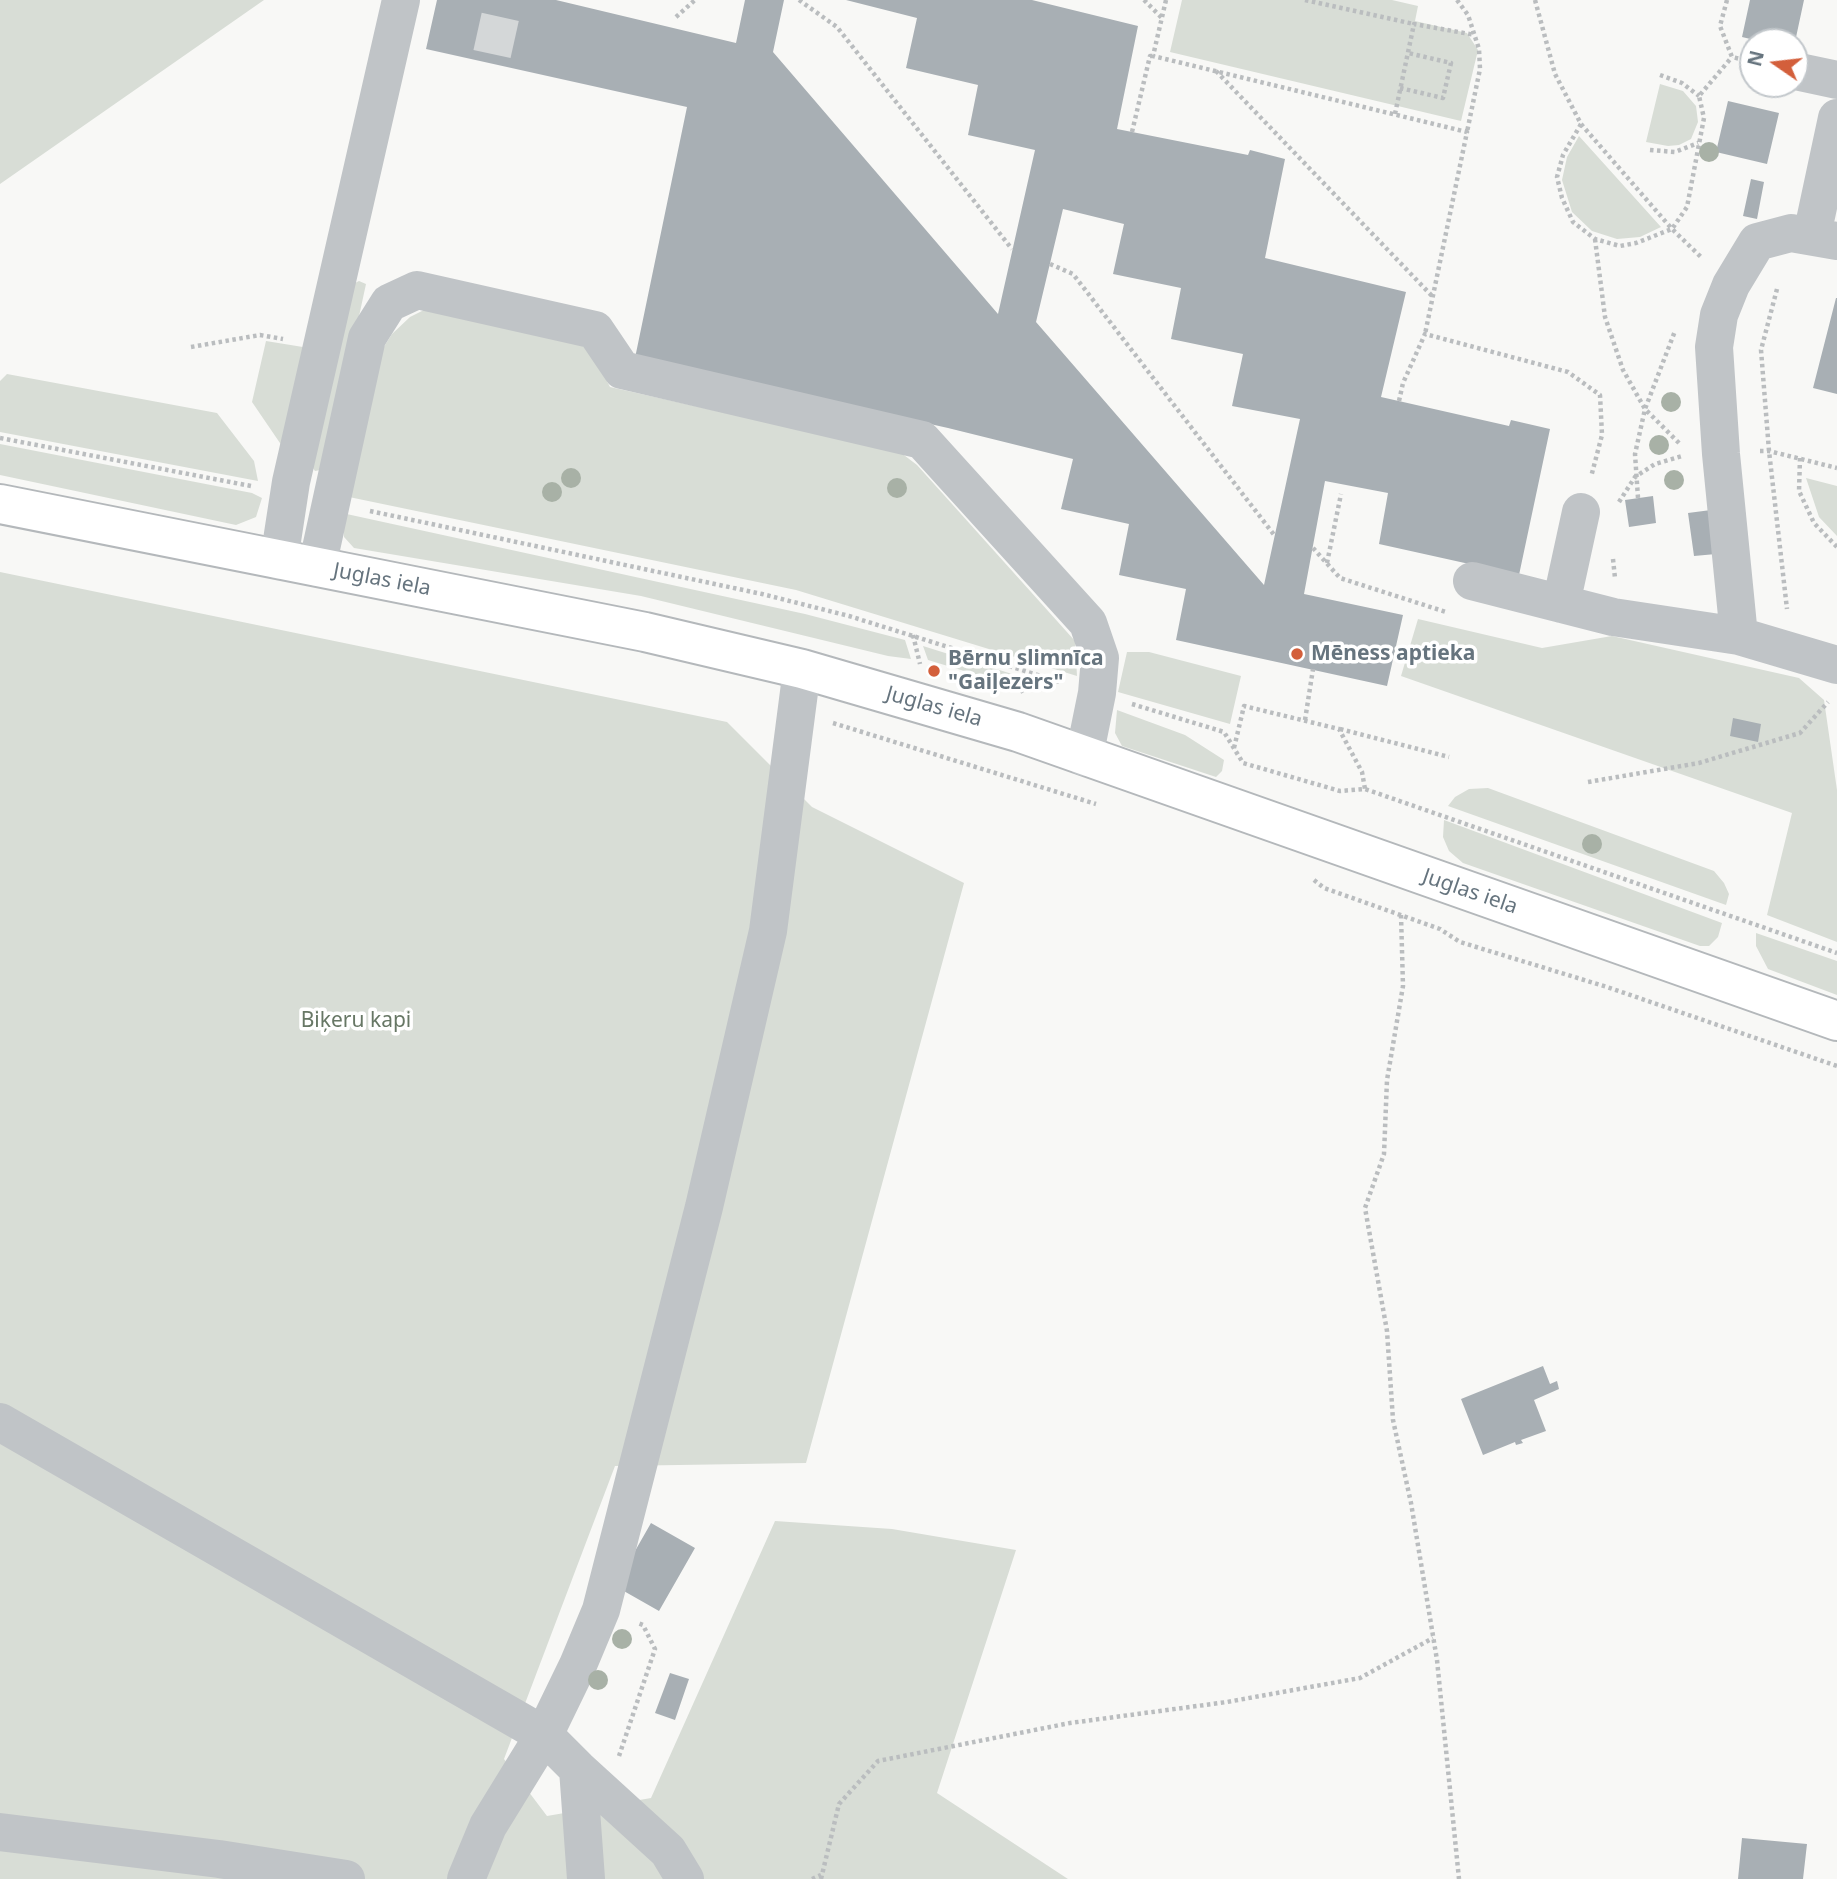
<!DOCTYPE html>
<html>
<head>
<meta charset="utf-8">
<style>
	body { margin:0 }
	#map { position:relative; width:1837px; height:1879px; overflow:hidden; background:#f8f8f6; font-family:"Noto Sans",sans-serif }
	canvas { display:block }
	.north { position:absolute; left:1739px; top:28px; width:70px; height:70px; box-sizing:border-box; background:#fff; border:2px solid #c2c7cb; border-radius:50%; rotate:284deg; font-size:19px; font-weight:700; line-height:28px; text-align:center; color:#66747e }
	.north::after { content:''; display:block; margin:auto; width:24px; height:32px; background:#d35f3b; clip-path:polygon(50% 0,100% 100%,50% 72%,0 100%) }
</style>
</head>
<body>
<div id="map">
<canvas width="1837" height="1879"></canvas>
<div class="north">N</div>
</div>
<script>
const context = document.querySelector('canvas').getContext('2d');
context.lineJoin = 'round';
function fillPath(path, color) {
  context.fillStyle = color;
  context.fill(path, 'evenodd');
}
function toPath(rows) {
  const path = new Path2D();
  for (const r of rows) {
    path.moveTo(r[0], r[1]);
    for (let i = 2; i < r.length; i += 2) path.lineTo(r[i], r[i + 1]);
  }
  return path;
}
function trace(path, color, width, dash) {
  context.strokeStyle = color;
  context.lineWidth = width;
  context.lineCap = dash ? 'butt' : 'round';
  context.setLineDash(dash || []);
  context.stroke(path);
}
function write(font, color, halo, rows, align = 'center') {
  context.font = font + ' "Noto Sans",sans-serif';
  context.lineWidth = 7;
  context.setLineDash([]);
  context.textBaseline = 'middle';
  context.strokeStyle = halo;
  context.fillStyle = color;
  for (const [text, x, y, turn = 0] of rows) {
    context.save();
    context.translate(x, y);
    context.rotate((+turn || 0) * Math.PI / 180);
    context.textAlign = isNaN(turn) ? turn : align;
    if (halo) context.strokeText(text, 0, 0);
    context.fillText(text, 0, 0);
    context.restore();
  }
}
fillPath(toPath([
	[0,0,264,0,0,184],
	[1182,0,1392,0,1418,6,1415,21,1467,33,1478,50,1461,121,1170,52],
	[1660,84,1683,91,1696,106,1698,122,1691,139,1679,145,1668,146,1646,142],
	[1579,136,1661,227,1640,237,1617,239,1592,231,1572,212,1562,180,1567,157],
	[359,281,366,284,326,469,315,471,310,464,351,285],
	[426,309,587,343,610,387,900,452,917,465,1075,641,1077,676,796,590,349,497,378,356,392,334,410,317],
	[266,341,309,348,282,446,252,402],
	[7,374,217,413,254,461,258,481,0,432,0,381],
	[0,444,252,493,262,498,256,517,236,525,0,475],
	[1806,478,1837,486,1837,536,1819,517],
	[342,513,805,614,905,640,911,659,888,656,641,596,354,548,344,537],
	[0,572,727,722,812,807,964,883,806,1463,615,1466,504,1759,547,1816,651,1798,775,1521,892,1529,1016,1550,937,1793,1068,1879,0,1879],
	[1418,619,1542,648,1612,636,1799,678,1824,700,1837,790,1837,942,1767,915,1792,813,1401,676],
	[923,646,1028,679,1017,687,928,660],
	[1127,652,1149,652,1241,676,1230,724,1118,692],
	[1117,710,1185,735,1224,760,1222,771,1216,777,1122,746,1115,733],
	[1488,788,1714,871,1724,883,1729,894,1726,905,1448,806,1455,797,1469,789],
	[1444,820,1722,923,1718,937,1709,946,1700,946,1463,863,1449,851,1443,837],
	[1756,933,1837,961,1837,995,1768,969,1756,946]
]), '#d8ddd6');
fillPath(toPath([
	[437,0,556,0,736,43,745,0,784,0,773,52,998,314,1035,150,968,135,978,85,906,68,917,18,846,0,1032,0,1138,26,1117,129,1248,155,1250,150,1285,159,1265,258,1406,292,1381,397,1509,426,1511,420,1550,429,1519,575,1379,544,1388,493,1325,481,1304,594,1403,615,1387,686,1176,640,1186,589,1119,575,1129,524,1061,509,1073,459,948,428,635,358,687,107,426,49],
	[1063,209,1124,224,1113,274,1181,288,1171,339,1243,354,1232,406,1300,419,1264,585,1036,322],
	[1750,0,1804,0,1795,42,1763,42,1742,37],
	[1728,101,1779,113,1767,164,1716,152],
	[1751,179,1764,182,1757,219,1743,216],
	[1836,298,1837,298,1837,394,1813,388],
	[1653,496,1656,523,1629,527,1625,500],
	[1711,510,1716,554,1694,556,1688,513],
	[1733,718,1761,724,1758,742,1730,736],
	[1543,1366,1550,1384,1557,1381,1559,1389,1534,1400,1546,1431,1521,1440,1523,1443,1516,1445,1515,1442,1483,1455,1461,1399],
	[651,1523,695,1548,659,1611,615,1586],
	[670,1673,689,1679,675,1720,655,1713],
	[1742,1838,1807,1844,1803,1879,1738,1879]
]), '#a8afb4');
trace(toPath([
	[492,54,504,0]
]), '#d4d7d8', 38, [38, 19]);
const major = toPath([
	[0,504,645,632,802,669,1018,732,1837,1021]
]);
trace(major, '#b4b8bb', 42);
trace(toPath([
	[799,0,837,27,1012,249],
	[1144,0,1162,18],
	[1166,0,1153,56,1467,132,1425,334],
	[1305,0,1414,24],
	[1457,0,1468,15,1479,49,1480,69,1467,132],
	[1535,0,1555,74,1581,124,1672,229,1702,258],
	[1727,0,1720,26,1732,57,1753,62],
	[676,17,695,0],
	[1216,71,1433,297],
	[1660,75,1682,83,1699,96],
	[1400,88,1443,98,1451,63,1408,53],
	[1395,114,1414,24,1475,35],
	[1581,124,1563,155,1557,177,1562,198,1573,222,1595,239,1620,246,1636,243,1672,229,1687,207,1704,118,1699,96,1732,57],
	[1132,132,1150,56,1153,56],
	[1650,150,1675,152,1698,143],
	[1595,239,1605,317,1623,370,1645,409,1681,445],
	[1050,264,1073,274,1275,536],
	[1777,289,1761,350,1769,451,1787,609],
	[191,347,260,335,283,339],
	[1399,401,1403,383,1425,334,1568,372,1600,395,1602,435,1591,477],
	[0,438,251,486],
	[1760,451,1769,451,1837,468],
	[1800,458,1799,491,1814,523,1837,547],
	[1638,498,1635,454,1645,409,1675,331],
	[1619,502,1635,477,1655,464,1682,456],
	[370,511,762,594,849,616,1060,682],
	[1313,548,1340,578,1446,612],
	[1613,559,1615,578],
	[1327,563,1341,494],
	[913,635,920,664],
	[1020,692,1042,677],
	[1132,704,1224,732,1243,763,1340,791,1365,789,1837,953],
	[1305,720,1313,669],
	[833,723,1096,804],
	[1340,729,1449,757],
	[1234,748,1244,706,1339,729,1362,772,1365,789],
	[1588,782,1699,763,1800,733,1828,702],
	[1314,880,1324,888,1440,929,1460,942,1607,987,1837,1066],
	[1401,915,1403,986,1387,1080,1384,1154,1365,1208,1387,1331,1393,1420,1411,1503,1437,1660,1459,1879],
	[619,1756,655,1649,643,1625,638,1623],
	[812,1879,821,1875],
	[821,1879,839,1804,878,1761,1070,1723,1227,1702,1360,1678,1433,1638]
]), '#babdbf', 4.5, [3.5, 3.5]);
trace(toPath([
	[1795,71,1837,80],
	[1812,235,1837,118],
	[1837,241,1791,233,1757,242,1731,285,1719,315,1714,347,1721,454,1739,636,1837,665],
	[279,560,291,482,401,0],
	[317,567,367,338,389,303,417,290,595,330,622,370,922,440,1088,623,1100,658,1097,693,1084,757],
	[1472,581,1613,617,1739,636],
	[1561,604,1581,512],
	[0,1422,544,1735,578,1769,668,1851,685,1879],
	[578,1769,586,1879],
	[0,1832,219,1859,346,1879],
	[466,1879,488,1826,544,1735,578,1665,601,1610,704,1207,768,931,802,669]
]), '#c0c4c7', 38);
trace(major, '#fff', 38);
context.fillStyle = '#a8b1a6';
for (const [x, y] of [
	[1709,152],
	[1671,402],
	[1659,445],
	[571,478],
	[1674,480],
	[897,488],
	[552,492],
	[1592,844],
	[622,1639],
	[598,1680]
]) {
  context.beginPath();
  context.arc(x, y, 10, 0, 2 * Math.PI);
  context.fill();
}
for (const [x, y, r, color] of [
	[1297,654,7,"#d35f3b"],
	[934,671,7,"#d35f3b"]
]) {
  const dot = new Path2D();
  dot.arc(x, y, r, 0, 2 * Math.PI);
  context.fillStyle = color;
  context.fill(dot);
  trace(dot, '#fff', 2.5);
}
write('21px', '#66747e', '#fff', [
	["Juglas iela",382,580,11],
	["Juglas iela",934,707,16],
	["Juglas iela",1470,892,19]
]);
write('bold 21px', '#66747e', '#fff', [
	["Mēness aptieka",1311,654],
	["Bērnu slimnīca",948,659],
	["\"Gaiļezers\"",948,683]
], 'left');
write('21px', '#677765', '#fff', [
	["Biķeru kapi",356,1021]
]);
</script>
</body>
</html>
